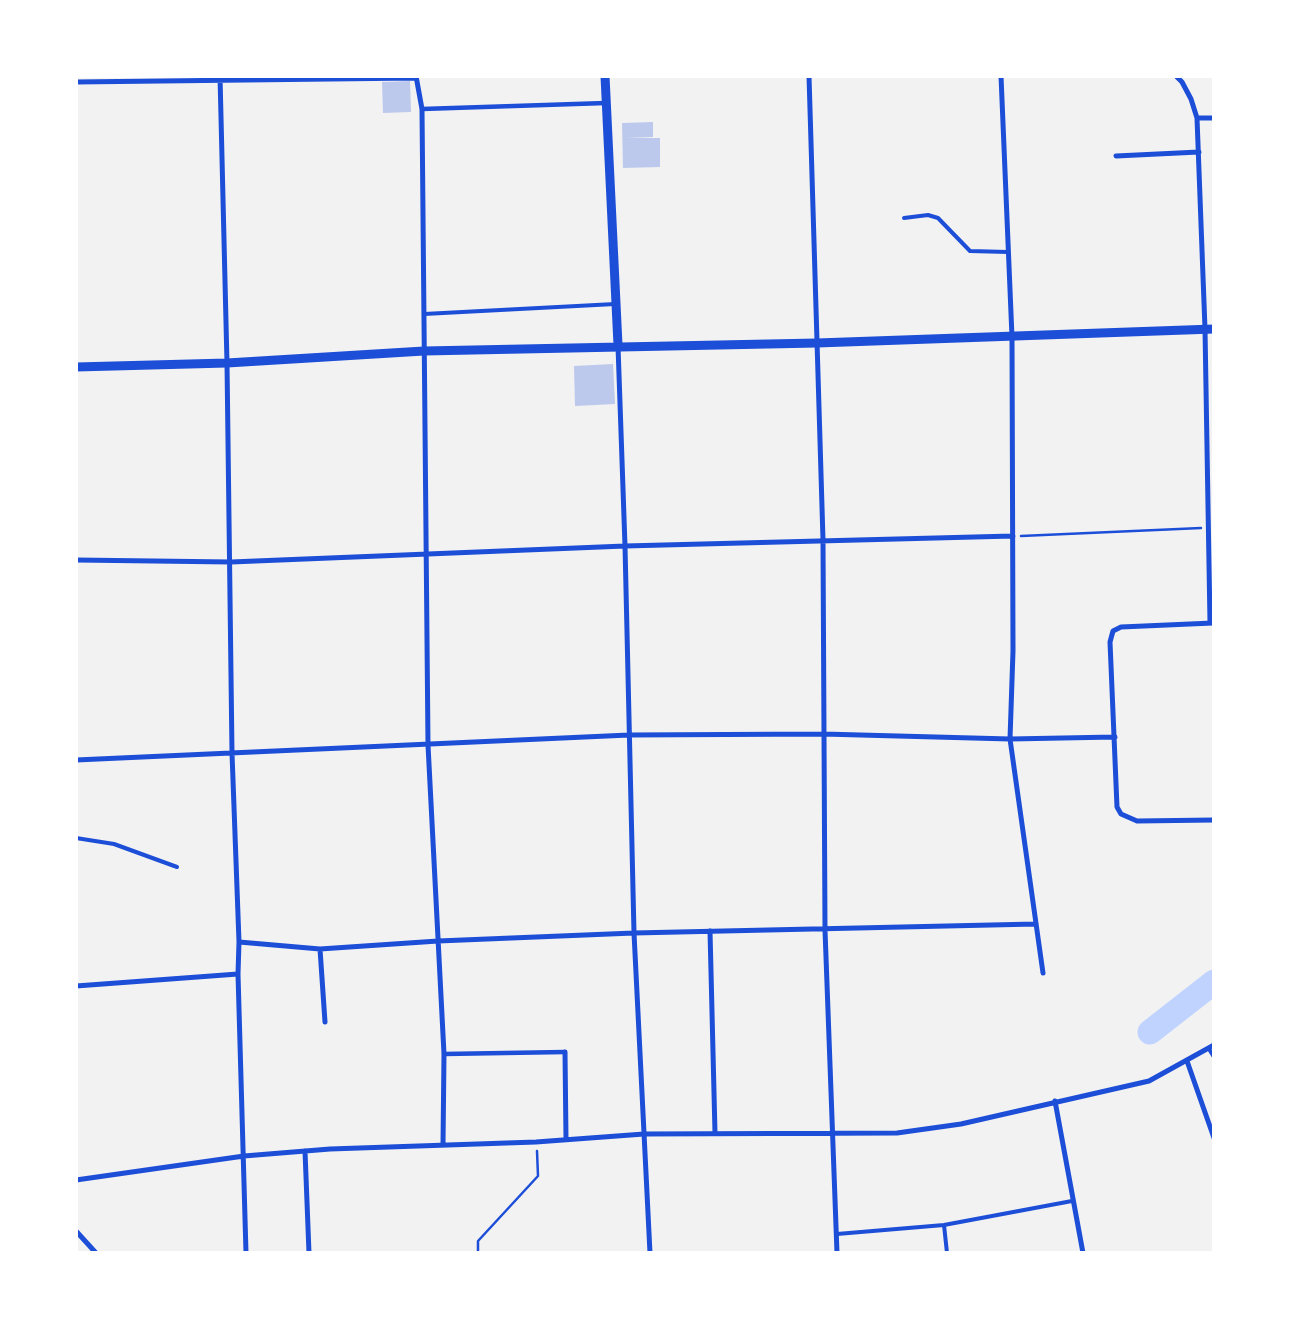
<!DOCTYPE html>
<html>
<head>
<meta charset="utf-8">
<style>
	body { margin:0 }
	#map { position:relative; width:1290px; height:1329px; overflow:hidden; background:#f2f2f2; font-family:Commissioner,sans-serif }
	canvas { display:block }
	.frame { position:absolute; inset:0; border:78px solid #fff; pointer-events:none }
</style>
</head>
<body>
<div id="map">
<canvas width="1290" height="1329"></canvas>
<div class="frame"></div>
</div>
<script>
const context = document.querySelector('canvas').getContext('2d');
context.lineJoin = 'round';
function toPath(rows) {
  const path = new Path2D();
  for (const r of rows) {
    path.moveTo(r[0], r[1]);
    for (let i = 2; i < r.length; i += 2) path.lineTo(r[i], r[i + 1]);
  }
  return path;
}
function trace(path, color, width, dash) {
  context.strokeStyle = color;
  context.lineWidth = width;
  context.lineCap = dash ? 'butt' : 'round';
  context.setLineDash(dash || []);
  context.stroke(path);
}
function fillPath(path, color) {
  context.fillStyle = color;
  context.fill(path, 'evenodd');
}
trace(toPath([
	[1150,1032,1214,982]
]), '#bfd3fe', 25);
fillPath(toPath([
	[410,81,411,112,383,113,382,82],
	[653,122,653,137,627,138,660,138,660,167,623,168,622,123],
	[613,364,615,404,575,406,574,366]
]), '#bdc9ec');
trace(toPath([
	[1021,536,1201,528],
	[478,1253,478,1241,538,1176,537,1151]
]), '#1d4ed8', 2.5);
trace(toPath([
	[904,218,928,215,938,218,970,251,1008,252],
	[424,314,615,304],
	[76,838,114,844,177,867],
	[1209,1049,1214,1057],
	[944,1225,947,1253],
	[837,1234,944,1225,1072,1201]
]), '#1d4ed8', 4);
trace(toPath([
	[422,109,606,103],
	[444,1054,565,1052]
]), '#1d4ed8', 4.5);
trace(toPath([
	[220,76,227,363,232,753,239,942,238,974,246,1253],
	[416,76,422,109,428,745,444,1054,443,1145],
	[809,76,823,540,825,930,837,1253],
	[1001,76,1012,337,1013,651,1010,739,1043,973],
	[1176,76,1182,82,1191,99,1197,118,1205,329,1210,623],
	[76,82,416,78],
	[1197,118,1214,118],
	[1116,156,1199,152],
	[618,346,625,546,634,933,650,1253],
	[76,560,231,562,625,546,1013,536],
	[1213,623,1121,627,1113,631,1110,642,1117,807,1121,814,1137,821,1214,820],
	[76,760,629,735,823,734,1010,739,1115,737],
	[710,931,715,1133],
	[239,942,320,949,438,941,634,933,1036,924],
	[320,949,325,1022],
	[76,986,238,974],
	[565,1052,566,1139],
	[1187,1061,1214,1138],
	[1055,1101,1083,1253],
	[305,1151,309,1253],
	[76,1180,244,1156,330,1149,536,1142,644,1134,897,1133,961,1124,1149,1081,1214,1045],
	[76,1231,96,1253]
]), '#1d4ed8', 5);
trace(toPath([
	[605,76,618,345],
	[76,367,227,363,424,351,817,343,1214,329]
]), '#1d4ed8', 9);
</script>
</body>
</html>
